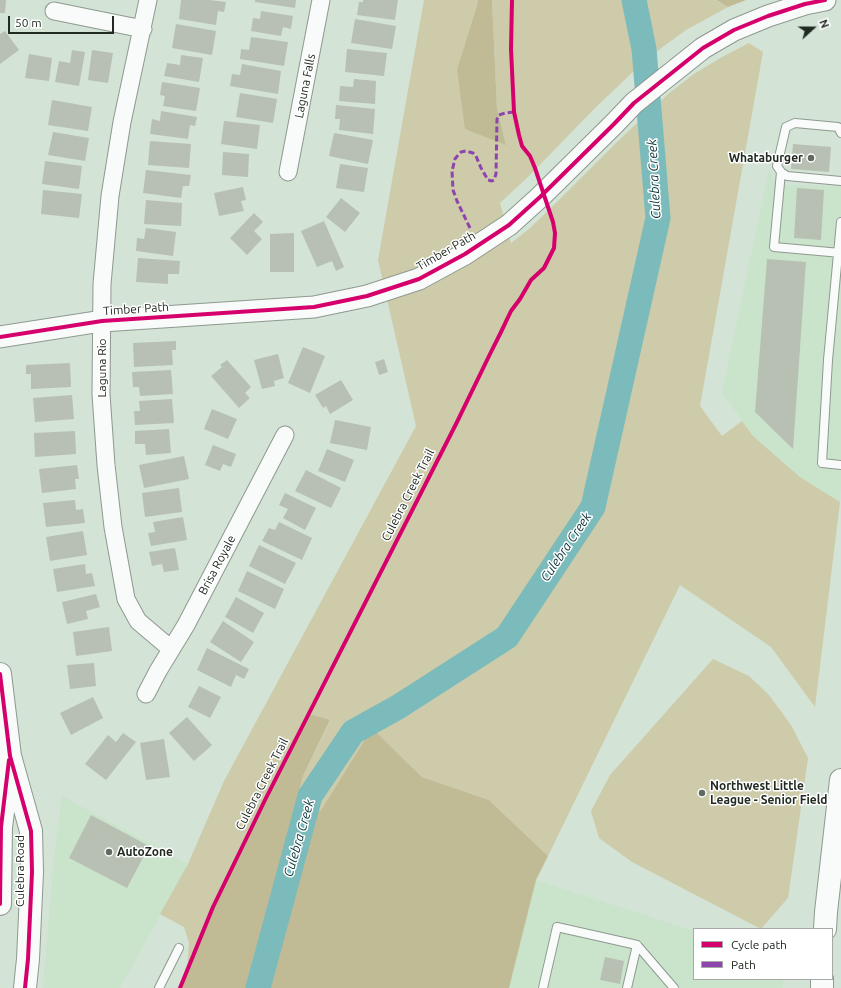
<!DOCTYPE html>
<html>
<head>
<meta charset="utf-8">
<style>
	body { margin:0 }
	#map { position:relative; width:841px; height:988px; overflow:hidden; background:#d3e3d5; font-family:Ubuntu,sans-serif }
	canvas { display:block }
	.legend { position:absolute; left:693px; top:928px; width:140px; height:52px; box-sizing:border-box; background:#fff; border:1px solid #a6aaa6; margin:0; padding:5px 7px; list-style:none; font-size:12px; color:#202a21 }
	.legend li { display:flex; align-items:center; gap:8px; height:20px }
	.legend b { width:20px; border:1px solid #a6aaa6 }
	.north { position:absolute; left:793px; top:8px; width:40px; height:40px; -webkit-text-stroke:3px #fff; paint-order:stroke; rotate:69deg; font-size:11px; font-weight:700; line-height:16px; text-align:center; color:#202a21 }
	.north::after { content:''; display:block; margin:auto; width:14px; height:18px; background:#202a21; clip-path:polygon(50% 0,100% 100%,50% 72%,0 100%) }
	.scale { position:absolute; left:8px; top:16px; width:106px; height:18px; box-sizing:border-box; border:2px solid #202a21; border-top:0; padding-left:5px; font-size:12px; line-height:14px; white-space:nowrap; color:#202a21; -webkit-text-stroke:3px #fff; paint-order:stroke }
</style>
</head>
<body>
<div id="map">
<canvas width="841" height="988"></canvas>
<ul class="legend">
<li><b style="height:5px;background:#d6006c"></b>Cycle path</li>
<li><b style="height:5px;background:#8e44ad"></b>Path</li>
</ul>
<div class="north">N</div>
<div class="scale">50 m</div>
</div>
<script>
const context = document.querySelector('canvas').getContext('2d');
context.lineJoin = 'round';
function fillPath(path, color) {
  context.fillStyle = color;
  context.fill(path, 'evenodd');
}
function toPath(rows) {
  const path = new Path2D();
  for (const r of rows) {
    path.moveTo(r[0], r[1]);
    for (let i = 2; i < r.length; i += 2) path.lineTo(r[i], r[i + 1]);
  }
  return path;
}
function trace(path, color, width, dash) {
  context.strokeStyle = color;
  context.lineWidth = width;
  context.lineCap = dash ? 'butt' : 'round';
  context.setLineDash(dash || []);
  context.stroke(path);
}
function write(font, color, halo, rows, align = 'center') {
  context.font = font + ' Ubuntu,sans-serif';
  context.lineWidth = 3;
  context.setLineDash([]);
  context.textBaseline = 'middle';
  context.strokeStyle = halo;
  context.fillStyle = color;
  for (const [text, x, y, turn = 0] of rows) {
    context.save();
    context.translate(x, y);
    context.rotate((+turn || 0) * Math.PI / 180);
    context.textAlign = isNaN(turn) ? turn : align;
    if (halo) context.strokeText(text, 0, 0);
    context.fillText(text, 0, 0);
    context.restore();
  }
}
fillPath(toPath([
	[769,170,775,181,784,185,841,186,841,485,840,502,800,477,753,436,722,392],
	[62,796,188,864,120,988,43,988,54,857],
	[536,880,694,931,694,979,783,979,783,988,509,988]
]), '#cae4cc');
fillPath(toPath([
	[424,0,478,0,478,2,457,69,506,145,497,109,492,0,715,0,728,7,686,30,664,46,635,70,595,108,529,176,500,203,511,243,529,229,560,199,617,142,668,94,694,74,722,57,749,43,763,52,700,406,722,436,742,421,753,436,800,477,840,502,815,707,771,647,680,585,548,856,489,800,422,777,372,728,321,810,292,821,303,776,330,721,309,714,266,798,213,907,187,970,189,943,184,927,160,914,188,864,224,781,416,426,378,260],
	[713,659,749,676,769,695,791,725,808,758,788,898,761,929,632,862,599,838,591,811,610,775]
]), '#cecbab');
fillPath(toPath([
	[478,0,492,0,497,109,506,145,465,129,457,69,478,2],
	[716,0,746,0,728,7],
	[309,714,330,720,303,776,292,821,321,810,372,728,422,777,489,800,548,856,536,880,509,988,180,988,213,907,266,798]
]), '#c0bb95');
trace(toPath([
	[258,988,310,796,353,732,398,707,507,637,593,507,658,218,644,49,634,0]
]), '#7cbbbc', 25);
fillPath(toPath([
	[0,0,6,0,5,13,0,13],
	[181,0,210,0,226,2,224,12,218,11,216,25,179,19],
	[255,0,296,0,295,8,255,2],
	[363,0,398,0,395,20,357,15,359,2,363,2],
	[261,11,293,16,291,29,283,27,281,36,251,31,253,18,260,19],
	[355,19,396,26,392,49,351,43],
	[176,24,216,31,212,55,172,48],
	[5,31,19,50,0,64,0,34],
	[251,37,288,42,284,66,240,59,241,49,249,50],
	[347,49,387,53,384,76,345,72],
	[72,50,85,52,79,86,55,82,59,61,70,63],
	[92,50,113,53,108,83,88,80],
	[29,54,52,58,49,81,25,78],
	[181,55,203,58,199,82,164,76,167,63,180,65],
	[242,64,281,71,278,94,230,86,232,74,240,75],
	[354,79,376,81,375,104,339,101,340,86,353,87],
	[162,82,200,88,196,111,163,106,165,96,160,95],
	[240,93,277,99,273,123,236,117],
	[52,100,92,107,88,131,48,125],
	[336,105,375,109,373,134,339,130,340,119,335,119],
	[161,111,197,117,195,126,190,125,188,139,150,134,152,119,160,121],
	[224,121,260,125,257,149,221,144],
	[53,132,89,138,85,161,48,155],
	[334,133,373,140,368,164,329,156],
	[150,141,191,144,189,168,148,165],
	[793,144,831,147,829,172,791,169],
	[223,152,249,154,248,177,222,175],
	[45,161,82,166,79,189,42,184],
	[340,164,368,168,364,192,336,188],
	[146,170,191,175,189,186,183,186,181,198,143,193],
	[243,187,246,200,241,201,244,211,219,216,214,193],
	[797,188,824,190,821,240,794,238],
	[43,190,82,194,79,218,41,214],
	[341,198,360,213,345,232,326,217],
	[146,200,182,203,181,226,144,224],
	[254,213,263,222,254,231,262,239,247,255,230,238],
	[324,221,344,267,336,271,332,261,317,267,301,231],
	[146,228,176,232,173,256,136,251,137,238,144,239],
	[294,233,294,272,270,272,270,234],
	[138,258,180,261,179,274,168,274,168,284,136,282],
	[767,259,806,262,793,449,755,412],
	[176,341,176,350,172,350,173,365,134,367,133,343],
	[303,347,325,356,310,393,288,383],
	[278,354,284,378,274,381,275,386,262,389,254,360],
	[384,359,388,372,379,375,375,362],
	[227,360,251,387,245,393,250,398,239,408,211,376,222,367,220,365],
	[70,363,71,387,31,389,31,374,26,374,26,365],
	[171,370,173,394,140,396,139,387,133,387,132,372],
	[341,380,353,400,330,414,326,406,323,408,315,395],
	[72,395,74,419,35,422,33,398],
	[172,399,174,423,135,425,134,411,140,411,139,401],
	[212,409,237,419,228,439,204,429],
	[335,420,371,427,367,450,330,443],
	[169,429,171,453,146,455,145,444,135,444,135,431],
	[75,431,76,454,35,457,34,433],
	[213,445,236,454,231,467,223,464,220,471,205,465],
	[327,449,354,460,345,482,318,471],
	[184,456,189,479,144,488,139,465],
	[77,465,79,479,75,479,76,489,42,493,39,469],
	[306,470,341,488,331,508,295,491],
	[179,488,182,512,145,517,142,493],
	[285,493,316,508,305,530,283,518,288,509,279,505],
	[75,500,76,510,83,509,85,523,46,527,43,503],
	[183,517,187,540,151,546,148,533,155,532,153,522],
	[279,522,312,538,302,560,262,541,269,528,275,530],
	[83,531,87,555,50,561,46,537],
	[259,545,296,563,285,584,249,566],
	[175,548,179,570,164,572,162,564,152,566,149,552],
	[85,564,86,574,92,573,95,586,57,592,53,569],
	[247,571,284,589,275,609,238,591],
	[96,594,100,607,86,611,88,619,67,624,62,602],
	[236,597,264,613,253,633,225,617],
	[223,621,254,642,241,662,210,642],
	[109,627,112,651,76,656,73,632],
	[207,648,249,669,244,679,236,675,231,687,197,670],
	[94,663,96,686,70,689,67,665],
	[199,686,221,697,210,718,188,707],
	[93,697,103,718,71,735,60,713],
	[187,717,212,745,194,761,169,733],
	[123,733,136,742,106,780,85,764,108,735,116,742],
	[164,739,170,777,146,780,140,743],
	[91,815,149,846,127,888,69,858],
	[605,957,624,961,620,984,600,980]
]), '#b7c0b3');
const service = toPath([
	[841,133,838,127,795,123,786,127,777,166,781,172,787,176,841,181],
	[781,172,774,247,841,253],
	[841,222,828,360,822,463,841,465],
	[159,988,179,948],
	[543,988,557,927,637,945,674,988],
	[627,988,637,945]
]);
const minor = toPath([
	[148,0,122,122,110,196,102,284,101,394,106,465,113,527,126,599,138,621,171,649],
	[54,11,143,29],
	[288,172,321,0],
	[146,694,158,671,186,625,285,435]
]);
const tertiary = toPath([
	[0,337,102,321,314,307,367,296,419,279,465,254,509,225,540,197,614,124,634,103,703,48,734,30,768,16,805,4,825,0]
]);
const secondary = toPath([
	[0,674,10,756,31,831,32,872,28,959,25,988],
	[0,904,1,827,9,766]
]);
const primary = toPath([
	[825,929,826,912,841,780],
	[822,988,822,979]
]);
trace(service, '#8e998f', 10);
trace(minor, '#8e998f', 19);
trace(tertiary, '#8e998f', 23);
trace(secondary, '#8e998f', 24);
trace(primary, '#8e998f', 24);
trace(service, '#f8fbf9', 8);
trace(minor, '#f8fbf9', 17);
trace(tertiary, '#f8fbf9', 21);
trace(secondary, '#f8fbf9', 22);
trace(primary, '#f8fbf9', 22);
trace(toPath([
	[470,228,457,201,453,190,452,171,455,159,458,155,461,152,466,151,473,153,476,156,481,168,488,180,492,181,494,180,496,174,497,119,499,115,505,113,514,112]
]), '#8e44ad', 3, [6, 3]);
trace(toPath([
	[0,337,102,321,314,307,367,296,419,279,465,254,509,225,540,197,614,124,634,103,703,48,734,30,768,16,805,4,825,0],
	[0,674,10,756,31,831,32,872,28,959,25,988],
	[0,904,1,827,9,760],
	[180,988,213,907,266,798,456,424,490,354,501,332,511,311,520,299,531,280,544,268,554,248,555,233,553,222,535,168,530,156,522,146,519,135,514,112,511,49,512,0]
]), '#d6006c', 4);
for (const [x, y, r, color] of [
	[811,158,4,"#5f6b60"],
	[702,793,4,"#5f6b60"],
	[109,852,4,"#5f6b60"]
]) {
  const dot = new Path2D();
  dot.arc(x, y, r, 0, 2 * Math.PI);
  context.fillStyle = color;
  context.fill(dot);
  trace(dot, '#fff', 1.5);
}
write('12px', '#202a21', '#fff', [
	["Laguna Falls",305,86,-79],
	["Timber Path",446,251,-30],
	["Timber Path",136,309,-4],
	["Laguna Rio",102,368,-90],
	["Culebra Creek Trail",408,495,-63],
	["Brisa Royale",217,565,-62],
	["Culebra Creek Trail",262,784,-63],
	["Culebra Road",20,871,-90]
]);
write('bold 12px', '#202a21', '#fff', [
	["Whataburger",803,158,"right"],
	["Northwest Little",710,786],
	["League - Senior Field",710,800],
	["AutoZone",117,852]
], 'left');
write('italic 13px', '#0c3539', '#fff', [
	["Culebra Creek",654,179,-93],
	["Culebra Creek",566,547,-56],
	["Culebra Creek",299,838,-74]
]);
</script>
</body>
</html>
